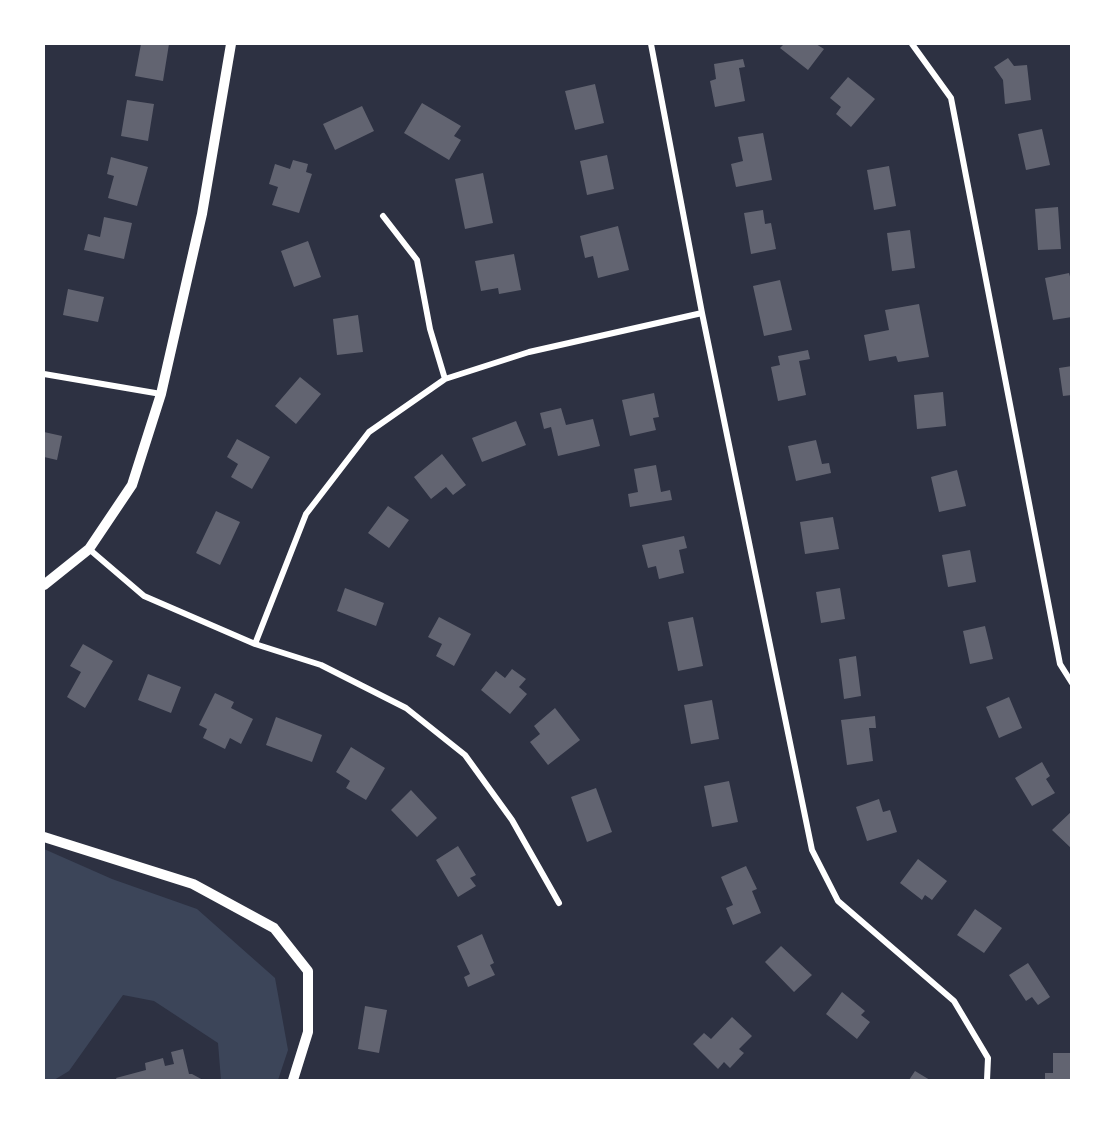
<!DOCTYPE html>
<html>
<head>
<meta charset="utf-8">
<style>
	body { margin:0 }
	#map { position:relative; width:1115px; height:1124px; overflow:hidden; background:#2d3142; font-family:"Nunito Sans",sans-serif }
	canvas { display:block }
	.frame { position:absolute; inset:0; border:45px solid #fff; pointer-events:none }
</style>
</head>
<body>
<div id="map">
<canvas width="1115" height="1124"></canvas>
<div class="frame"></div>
</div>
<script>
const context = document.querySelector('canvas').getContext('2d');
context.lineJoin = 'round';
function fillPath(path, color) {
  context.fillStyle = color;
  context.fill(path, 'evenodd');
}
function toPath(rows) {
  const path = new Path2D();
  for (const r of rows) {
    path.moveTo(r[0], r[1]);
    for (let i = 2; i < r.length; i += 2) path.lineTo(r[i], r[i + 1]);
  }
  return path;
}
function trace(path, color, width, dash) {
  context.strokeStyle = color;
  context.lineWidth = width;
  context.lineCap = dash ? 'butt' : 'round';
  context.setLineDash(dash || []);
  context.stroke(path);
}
fillPath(toPath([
	[44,849,112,879,197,909,275,978,288,1050,278,1080,221,1080,218,1043,154,1001,123,995,69,1071,54,1080,44,1080]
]), '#3c4559');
fillPath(toPath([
	[141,44,169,44,163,81,135,76],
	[784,44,816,44,824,49,808,70,780,48],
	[1008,58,1014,66,1027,65,1031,100,1005,104,1003,80,994,67],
	[743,59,745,67,739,68,745,101,715,107,710,81,716,79,714,64],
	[848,77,875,99,851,127,836,114,841,107,830,98],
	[595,84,604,123,575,130,565,91],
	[127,100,154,104,148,141,121,136],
	[422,103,461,126,454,136,461,140,449,160,404,133],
	[362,106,374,131,335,150,323,124],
	[1042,129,1050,165,1026,170,1018,134],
	[763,133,772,180,736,187,731,164,743,161,738,137],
	[607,155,614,189,587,195,580,161],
	[111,157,148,167,137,206,108,198,114,176,107,174],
	[293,160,308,164,306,172,312,174,299,213,272,205,278,187,269,184,275,164,290,169],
	[889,166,896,206,874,210,867,170],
	[483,173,493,223,465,229,455,179],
	[1058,207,1061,249,1038,250,1035,209],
	[763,210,765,224,771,223,776,249,751,254,744,213],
	[104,217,132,223,124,259,84,250,88,234,100,237],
	[618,226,629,270,598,278,593,256,585,258,580,236],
	[910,230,915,268,892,271,887,233],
	[308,241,321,277,294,287,281,251],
	[514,254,521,290,499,294,498,288,481,291,475,261],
	[1069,273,1072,284,1072,317,1053,320,1045,278],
	[780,280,792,330,764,336,753,286],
	[68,289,104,297,98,322,63,315],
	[919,304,929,357,898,362,896,356,869,361,864,335,889,330,885,310],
	[358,315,363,352,337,355,333,319],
	[808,350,810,359,799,361,806,395,778,401,771,367,780,365,778,356],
	[1072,366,1072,395,1063,396,1059,368],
	[300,377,321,394,296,424,275,406],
	[943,392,946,426,917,429,914,395],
	[654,393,659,417,653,418,656,430,630,436,622,400],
	[561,408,566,425,593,419,600,446,558,456,551,427,544,429,540,413],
	[516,421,526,445,482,462,472,438],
	[44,432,62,436,57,460,44,457],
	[237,439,270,457,252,489,231,477,238,464,227,457],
	[816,440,822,464,829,463,831,473,796,481,788,446],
	[442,454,466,485,453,495,446,487,431,499,414,477],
	[656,465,661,492,670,490,672,500,630,507,628,494,638,492,634,469],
	[957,470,966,506,939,512,931,477],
	[388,506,409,520,389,548,368,533],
	[216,511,240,522,220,565,196,553],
	[833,517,839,549,805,554,800,522],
	[684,536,687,548,679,550,684,573,659,579,656,566,648,568,642,545],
	[970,550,976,582,948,587,942,555],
	[345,588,384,603,376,626,337,611],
	[840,588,845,619,821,623,816,592],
	[439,617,471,634,454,666,436,656,442,644,428,637],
	[693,617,703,666,678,671,668,622],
	[985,626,993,659,970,664,963,631],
	[83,644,113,661,85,708,67,697,81,672,70,666],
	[856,656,861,696,844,699,839,659],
	[512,669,526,679,519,687,527,694,510,714,481,690,496,671,505,678],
	[148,674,181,687,171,713,138,700],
	[215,693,234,702,231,708,253,719,241,744,230,738,225,749,203,738,207,729,199,725],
	[1009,697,1022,728,999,738,986,707],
	[712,700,719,739,691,744,684,705],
	[555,708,580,740,548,765,530,742,540,734,534,726],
	[875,716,876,728,869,728,873,761,847,765,841,720],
	[276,717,322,735,312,762,266,745],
	[351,747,385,768,366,800,346,788,350,781,336,772],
	[1042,762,1050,776,1046,779,1055,793,1032,806,1015,778],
	[729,781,738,822,712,827,704,786],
	[596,788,612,832,587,842,571,797],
	[411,790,437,818,417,837,391,810],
	[879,799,883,812,890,810,897,832,867,841,856,807],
	[1072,811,1072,849,1052,830],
	[458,846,476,875,470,878,476,886,458,897,436,860],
	[918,859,947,881,932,900,925,895,922,900,900,883],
	[746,866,757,889,752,891,761,913,733,925,726,908,733,905,721,877],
	[975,909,1002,928,984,953,957,935],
	[482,934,494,963,490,965,495,975,468,987,464,977,470,974,457,946],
	[781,946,812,975,794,992,765,962],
	[1028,963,1050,997,1038,1005,1032,997,1026,1001,1009,975],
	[842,992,865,1011,861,1015,870,1022,857,1039,826,1014],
	[365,1006,387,1010,379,1053,358,1049],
	[732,1017,752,1036,739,1049,744,1053,730,1068,724,1062,718,1069,693,1044,704,1033,711,1039],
	[183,1049,189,1074,192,1074,203,1080,117,1080,116,1078,146,1070,145,1063,163,1058,165,1066,174,1064,171,1052],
	[1053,1053,1072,1053,1072,1080,1045,1080,1045,1073,1053,1073],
	[915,1071,930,1080,909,1080]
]), '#626471');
trace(toPath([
	[651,44,702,313,812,850,838,901,954,1001,988,1058,987,1080],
	[912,44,951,98,1060,664,1072,683],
	[383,216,417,260,430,329,445,379],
	[44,374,161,394],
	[89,549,144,596,255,644,321,665,406,708,465,755,512,820,559,903],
	[255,644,306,514,369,432,445,379,529,352,702,313]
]), '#fff', 6);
trace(toPath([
	[44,585,89,549,132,485,161,394,202,214,231,44],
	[44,837,193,884,274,928,308,971,308,1032,293,1080]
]), '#fff', 10);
</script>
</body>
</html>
